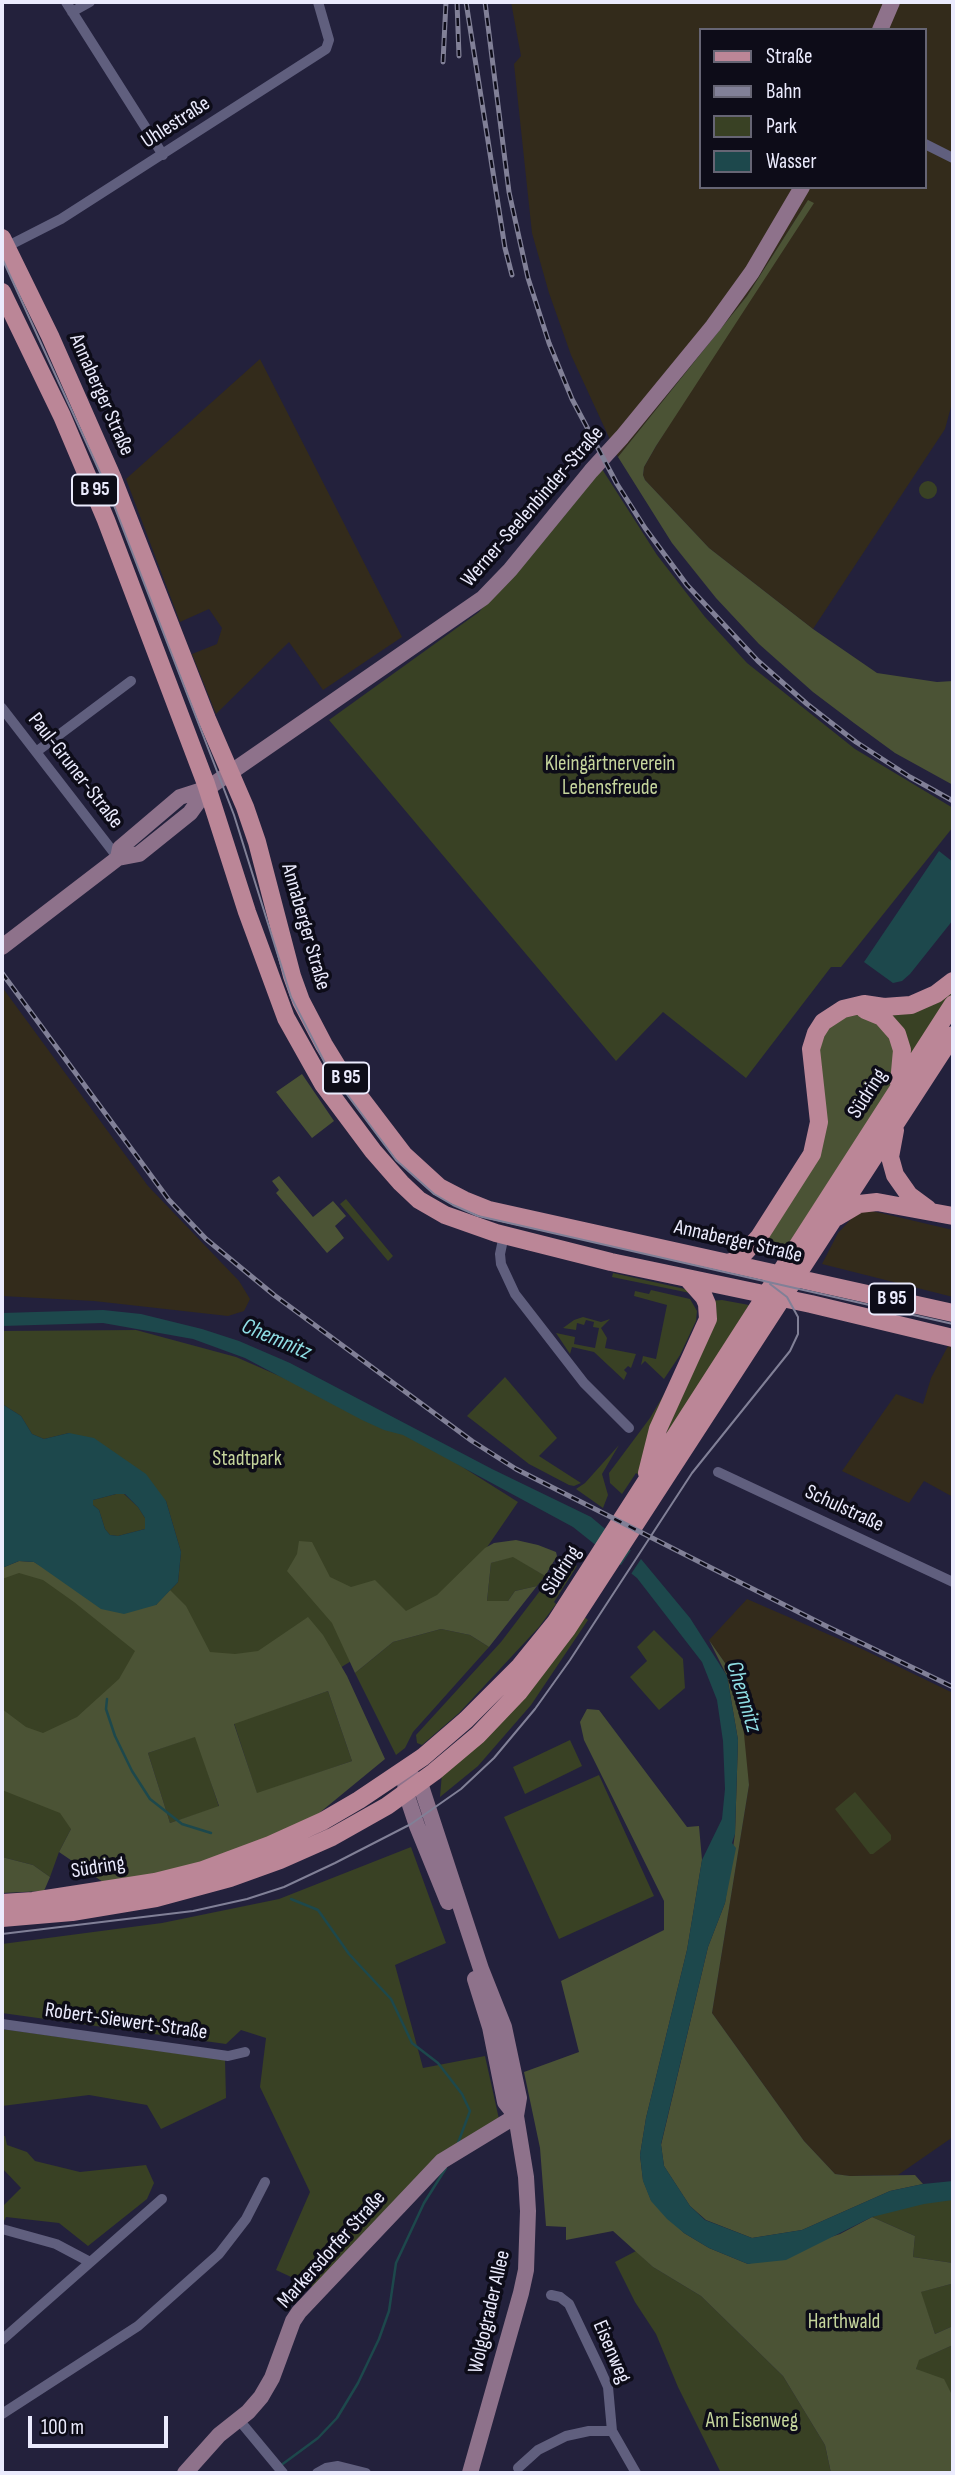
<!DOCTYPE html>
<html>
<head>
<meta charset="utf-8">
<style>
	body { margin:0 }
	#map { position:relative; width:955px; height:2475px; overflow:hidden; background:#23213c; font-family:"Sofia Sans Condensed",sans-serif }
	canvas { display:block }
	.frame { position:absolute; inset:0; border:4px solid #ebebfd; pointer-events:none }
	.legend { position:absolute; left:699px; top:28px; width:228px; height:161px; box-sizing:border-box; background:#0d0c18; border:2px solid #666574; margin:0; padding:9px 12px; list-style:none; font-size:21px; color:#ebebfd }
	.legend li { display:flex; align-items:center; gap:14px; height:35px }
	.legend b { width:35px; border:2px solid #666574 }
	.scale { position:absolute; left:28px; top:2416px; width:140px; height:32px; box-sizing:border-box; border:4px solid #ebebfd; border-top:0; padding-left:9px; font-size:21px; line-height:24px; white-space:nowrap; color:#ebebfd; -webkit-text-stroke:5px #0d0c18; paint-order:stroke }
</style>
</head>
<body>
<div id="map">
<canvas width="955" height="2475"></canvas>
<div class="frame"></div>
<ul class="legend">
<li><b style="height:9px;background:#bb8697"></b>Straße</li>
<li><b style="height:9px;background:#818097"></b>Bahn</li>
<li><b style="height:19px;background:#394124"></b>Park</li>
<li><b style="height:19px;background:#1d484c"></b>Wasser</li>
</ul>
<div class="scale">100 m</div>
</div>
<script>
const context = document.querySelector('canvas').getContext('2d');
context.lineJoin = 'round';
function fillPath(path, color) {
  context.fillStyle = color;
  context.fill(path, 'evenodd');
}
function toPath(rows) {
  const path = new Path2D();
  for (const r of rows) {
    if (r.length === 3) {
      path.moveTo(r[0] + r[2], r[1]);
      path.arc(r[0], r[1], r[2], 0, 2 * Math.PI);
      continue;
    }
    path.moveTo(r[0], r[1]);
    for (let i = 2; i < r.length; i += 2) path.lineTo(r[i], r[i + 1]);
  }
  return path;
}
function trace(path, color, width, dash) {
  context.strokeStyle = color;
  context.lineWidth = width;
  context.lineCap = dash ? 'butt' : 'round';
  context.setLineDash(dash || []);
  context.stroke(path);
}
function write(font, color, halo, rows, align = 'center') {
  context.font = font + ' "Sofia Sans Condensed",sans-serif';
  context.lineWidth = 7;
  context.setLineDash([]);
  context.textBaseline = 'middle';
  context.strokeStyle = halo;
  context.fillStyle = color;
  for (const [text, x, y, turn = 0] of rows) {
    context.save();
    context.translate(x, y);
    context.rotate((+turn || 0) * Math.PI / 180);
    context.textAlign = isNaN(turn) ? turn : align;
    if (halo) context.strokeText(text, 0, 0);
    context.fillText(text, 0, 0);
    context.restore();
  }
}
fillPath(toPath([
	[511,2,953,2,953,407,951,407,945,429,813,629,709,548,645,480,643,475,644,467,656,446,808,200,747,296,618,457,571,355,549,293,532,233,514,64,521,56],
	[701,30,925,30,925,187,701,187],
	[260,359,402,637,323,690,289,642,216,714,192,654,217,644,222,628,209,609,180,622,126,479],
	[2,987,148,1186,239,1281,250,1299,244,1311,228,1316,94,1301,2,1296],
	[872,1211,953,1230,953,1297,822,1264,838,1233,853,1217,862,1212],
	[948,1346,953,1348,953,1497,924,1481,909,1503,842,1471,896,1394,923,1404,931,1378],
	[747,1599,862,1649,953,1693,953,2137,898,2175,850,2176,835,2174,804,2141,712,2013,749,1785,732,1673,709,1640]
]), '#332b1b');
fillPath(toPath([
	[602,469,657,555,705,617,747,663,855,749,953,808,953,827,841,967,831,967,746,1078,663,1012,616,1061,329,720,479,612],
	[928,490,9],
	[953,981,953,1004,898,1089,884,1007],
	[346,1199,393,1256,388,1261,340,1204],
	[613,1273,685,1289,695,1294,612,1277],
	[651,1290,690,1299,697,1311,696,1321,680,1355,664,1379,645,1361,641,1365,643,1356,656,1359,667,1305,634,1296,635,1291,649,1294],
	[722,1300,749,1305,668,1434,666,1433,709,1301],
	[583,1317,601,1322,610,1319,601,1328,607,1338,605,1348,636,1354,631,1368,628,1366,624,1370,627,1373,624,1380,594,1352,572,1347,570,1354,556,1333,575,1337,574,1344,595,1348,599,1328,593,1327,594,1322,586,1320,584,1325,577,1323,576,1330,563,1328,574,1320],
	[136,1330,236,1357,407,1432,518,1502,481,1556,431,1612,335,1671,139,1746,71,1829,59,1852,50,1877,33,1865,2,1857,2,1568,51,1572,156,1605,178,1582,181,1552,166,1501,69,1433,44,1439,32,1434,21,1416,2,1404,2,1331],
	[679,1369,639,1475,636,1473,622,1494,610,1483,609,1473,650,1418],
	[505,1377,557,1438,539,1456,581,1483,574,1486,569,1485,529,1464,467,1416],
	[619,1445,602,1474,608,1495,603,1508,576,1489,585,1483],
	[116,1494,124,1494,138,1507,145,1518,145,1529,118,1536,110,1535,105,1529,99,1510,93,1505,93,1500],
	[513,1556,545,1576,537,1586,515,1591,508,1601,487,1601,491,1563],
	[561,1558,565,1558,577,1566,554,1602,556,1604,539,1627,459,1713,422,1745,417,1743,416,1735,501,1642,552,1575],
	[582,1615,588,1620,531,1705,478,1766,440,1797,442,1773],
	[441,1629,470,1635,489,1647,413,1732,405,1748,396,1755,355,1673,393,1642],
	[654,1630,683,1659,685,1688,659,1710,630,1677,647,1661,637,1647],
	[328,1691,352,1761,257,1794,234,1723],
	[196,1736,219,1807,170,1823,148,1753],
	[570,1740,582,1766,525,1794,513,1767],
	[599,1775,654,1896,559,1939,504,1817],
	[855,1792,891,1835,891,1840,873,1854,870,1854,835,1809],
	[411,1847,446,1943,395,1965,423,2068,485,2056,499,2119,315,2288,276,2270,310,2192,260,2087,266,2038,241,2030,226,2044,2,2013,2,1944,162,1923,279,1899],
	[2,2029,225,2060,226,2098,161,2129,147,2105,89,2095,2,2106],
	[2,2136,5,2136,7,2145,27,2152,35,2161,80,2172,146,2165,154,2183,147,2199,88,2246,59,2223,6,2217,3,2223,2,2207,21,2188,2,2168],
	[953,2195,953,2263,913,2257,915,2236,872,2217,924,2196],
	[636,2251,653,2267,701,2296,783,2376,825,2445,831,2473,721,2473,678,2387,656,2334,635,2302,615,2262],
	[953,2268,953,2326,935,2334,920,2292,951,2284],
	[953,2345,953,2397,916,2369,918,2360]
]), '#394124');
fillPath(toPath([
	[808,200,814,203,656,446,644,467,643,475,645,480,709,548,813,629,877,673,937,682,953,681,953,785,895,753,854,723,813,692,759,644,716,598,672,543,618,457,747,296],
	[843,1009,892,1027,898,1089,783,1253,761,1253,759,1246,812,1154,811,1049],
	[302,1074,334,1121,312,1138,276,1092],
	[279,1176,313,1217,333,1201,346,1216,335,1226,344,1238,327,1253,276,1193,279,1190,272,1181],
	[516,1540,538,1545,556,1552,557,1556,545,1576,513,1557,491,1563,487,1601,508,1601,515,1591,537,1586,489,1647,470,1635,441,1629,393,1642,355,1673,332,1623,287,1571,297,1554,299,1541,312,1542,330,1577,351,1587,375,1580,406,1611,437,1595,485,1548,494,1543],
	[19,1561,34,1562,51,1572,156,1605,170,1590,186,1606,210,1652,235,1654,258,1651,308,1617,323,1635,347,1676,385,1759,318,1814,267,1839,175,1871,103,1882,59,1852,71,1829,60,1813,2,1790,2,1709,26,1727,43,1733,77,1717,119,1679,135,1651,74,1602,43,1580,19,1573,2,1579,2,1568],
	[328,1691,352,1761,257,1793,234,1724],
	[195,1737,219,1806,170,1823,148,1753],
	[709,1640,732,1673,743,1724,749,1785,712,2013,804,2141,835,2174,850,2176,915,2175,923,2184,890,2191,802,2230,752,2238,706,2220,690,2206,664,2166,661,2145,708,1947,725,1903,735,1834,738,1740,727,1676],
	[587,1709,599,1710,687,1827,699,1826,702,1860,687,1950,646,2118,640,2155,643,2180,651,2200,684,2233,709,2248,748,2264,840,2234,872,2217,915,2236,913,2257,953,2263,951,2284,921,2292,935,2334,953,2326,953,2345,919,2360,916,2369,944,2379,953,2397,953,2473,831,2473,825,2445,783,2376,701,2296,653,2267,613,2231,566,2240,566,2227,546,2226,540,2148,524,2072,579,2052,561,1981,664,1930,664,1901,584,1740,580,1722],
	[2,1857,33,1865,50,1877,44,1891,2,1893]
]), '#4b5335');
fillPath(toPath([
	[939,851,953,862,953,920,910,974,902,981,893,983,864,962],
	[103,1310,141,1314,202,1329,239,1341,290,1363,492,1469,591,1517,641,1559,690,1618,727,1676,738,1740,735,1834,732,1843,736,1848,725,1903,708,1947,661,2144,664,2166,690,2206,705,2220,752,2238,802,2230,890,2191,923,2184,953,2181,953,2200,924,2204,872,2217,786,2260,748,2264,709,2248,684,2233,667,2219,651,2201,643,2181,640,2155,646,2118,687,1950,702,1860,722,1819,725,1789,723,1741,717,1700,702,1662,637,1578,573,1527,403,1435,384,1430,362,1420,245,1358,193,1339,103,1323,2,1326,2,1313],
	[2,1404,21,1416,32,1434,44,1439,69,1433,94,1438,146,1474,166,1501,181,1552,178,1582,156,1605,124,1614,101,1609,34,1562,19,1561,2,1568],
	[116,1494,125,1494,138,1507,145,1518,145,1529,118,1536,110,1535,105,1529,99,1510,93,1505,93,1500]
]), '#1d484c');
fillPath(toPath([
	[633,1547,643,1556,629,1577,619,1568]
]), '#23213c');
trace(toPath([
	[107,1699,106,1709,115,1736,132,1771,150,1799,182,1824,211,1833],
	[291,1899,318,1910,349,1954,391,1999,412,2043,438,2063,462,2094,470,2111,458,2143],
	[280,2466,318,2438,337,2418,358,2383,379,2339,389,2311,396,2263,424,2203,446,2168]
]), '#1d484c', 2.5);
trace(toPath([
	[66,2,163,155],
	[72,12,90,2],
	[925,144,953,158],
	[2,249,61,219,326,49,329,40,318,2],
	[2,708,118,858],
	[36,752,131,681],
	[504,1235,500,1254,501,1264,515,1294,584,1383,629,1428],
	[718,1472,953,1582],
	[2,2024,228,2056,245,2052],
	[2,2229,56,2244,90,2262],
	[551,2295,560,2297,569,2304,600,2369,608,2387,612,2431,636,2473],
	[2,2340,162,2199],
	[2,2414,138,2326,219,2254,246,2219,265,2182],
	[239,2420,283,2473],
	[518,2468,538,2450,566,2436,589,2431,612,2431],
	[317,2473,326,2468,338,2466,366,2473]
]), '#605f7e', 10);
trace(toPath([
	[880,30,892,2],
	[118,858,120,848,180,797,208,788,483,598,510,570,591,471,622,437,713,326,752,272,802,187],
	[2,947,118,858,139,854,190,813,208,788],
	[397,1775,412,1777,420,1783,481,1969,504,2027,519,2098,516,2116,526,2177,528,2211,526,2270,521,2293,470,2473],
	[405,1782,406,1793,417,1826,448,1902],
	[475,1979,490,2027,505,2102,516,2116],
	[185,2473,219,2435,248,2412,261,2397,272,2378,293,2321,299,2312,442,2161,516,2116]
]), '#8e728b', 16);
trace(toPath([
	[2,238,50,336,113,479,207,719,245,807,257,842,292,976,301,1001,324,1045,340,1071,404,1155,439,1187,464,1200,489,1210,953,1313],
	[2,292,62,416,106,520,206,784,247,912,286,1018,323,1084,373,1151,401,1183,419,1200,445,1215,496,1233,611,1262,811,1304,953,1338],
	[865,1010,882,1017,897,1034,902,1050,899,1083],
	[895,1130,890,1157,895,1175,909,1195,928,1209],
	[837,1217,859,1204,877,1202,953,1216],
	[729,1263,740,1258,759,1237,812,1154,819,1122,811,1049,816,1033,823,1022,843,1009,864,1004,884,1007,911,1005,936,994,953,981],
	[647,1473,658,1429,708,1319,707,1304,704,1297,688,1279],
	[2,1903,33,1901,155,1882,203,1870,270,1845,323,1821,359,1800,423,1757,466,1720,520,1666,555,1623,953,1004],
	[2,1918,72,1912,156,1898,230,1878,280,1860,332,1837,387,1806,434,1772,478,1735,519,1692,567,1629,953,1035]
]), '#bb8697', 18);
trace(toPath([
	[2,258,108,490,234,815,291,997,328,1069,396,1160,434,1194,453,1205,478,1216,953,1324],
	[2,1934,193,1911,247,1899,284,1887,335,1863,411,1824,461,1789,494,1758,535,1709,570,1660,692,1473,790,1351,798,1334,798,1317,787,1297,770,1284]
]), '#818097', 2);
const rail = toPath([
	[457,2,459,56],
	[466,2,505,248,512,275],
	[485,2,509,192,528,278,549,343,572,399,617,484,645,528,687,585,758,661,807,704,856,742,910,777,953,801],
	[443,62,446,2],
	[2,973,169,1200,206,1239,274,1295,472,1441,516,1469,826,1626,953,1687]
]);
trace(rail, '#818097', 5);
trace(rail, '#0d0c18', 2.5, [8]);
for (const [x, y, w] of [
	[95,490,46],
	[346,1078,46],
	[892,1299,46]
]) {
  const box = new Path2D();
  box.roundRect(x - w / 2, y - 15.5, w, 31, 5);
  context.fillStyle = '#0d0c18';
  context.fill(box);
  trace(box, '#ebebfd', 2);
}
write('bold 19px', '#ebebfd', null, [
	["B 95",95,490],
	["B 95",346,1078],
	["B 95",892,1299]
]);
write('21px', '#ebebfd', '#0d0c18', [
	["Uhlestraße",176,123,-33],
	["Annaberger Straße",101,395,66],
	["Werner-Seelenbinder-Straße",533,507,-49],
	["Paul-Gruner-Straße",75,771,52],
	["Annaberger Straße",305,927,74],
	["Südring",868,1094,-57],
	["Annaberger Straße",738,1242,13],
	["Schulstraße",844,1509,25],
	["Südring",562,1571,-57],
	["Südring",98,1868,-9],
	["Robert-Siewert-Straße",126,2022,8],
	["Markersdorfer Straße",332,2250,-48],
	["Wolgograder Allee",490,2312,-77],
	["Eisenweg",611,2352,67]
]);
write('21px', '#c5d59c', '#0d0c18', [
	["Kleingärtnerverein",610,765],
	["Lebensfreude",610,789],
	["Stadtpark",247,1460],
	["Harthwald",844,2323],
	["Am Eisenweg",752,2422]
]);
write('italic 23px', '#8fdee4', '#0d0c18', [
	["Chemnitz",276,1340,23],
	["Chemnitz",743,1697,73]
]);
</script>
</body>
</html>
